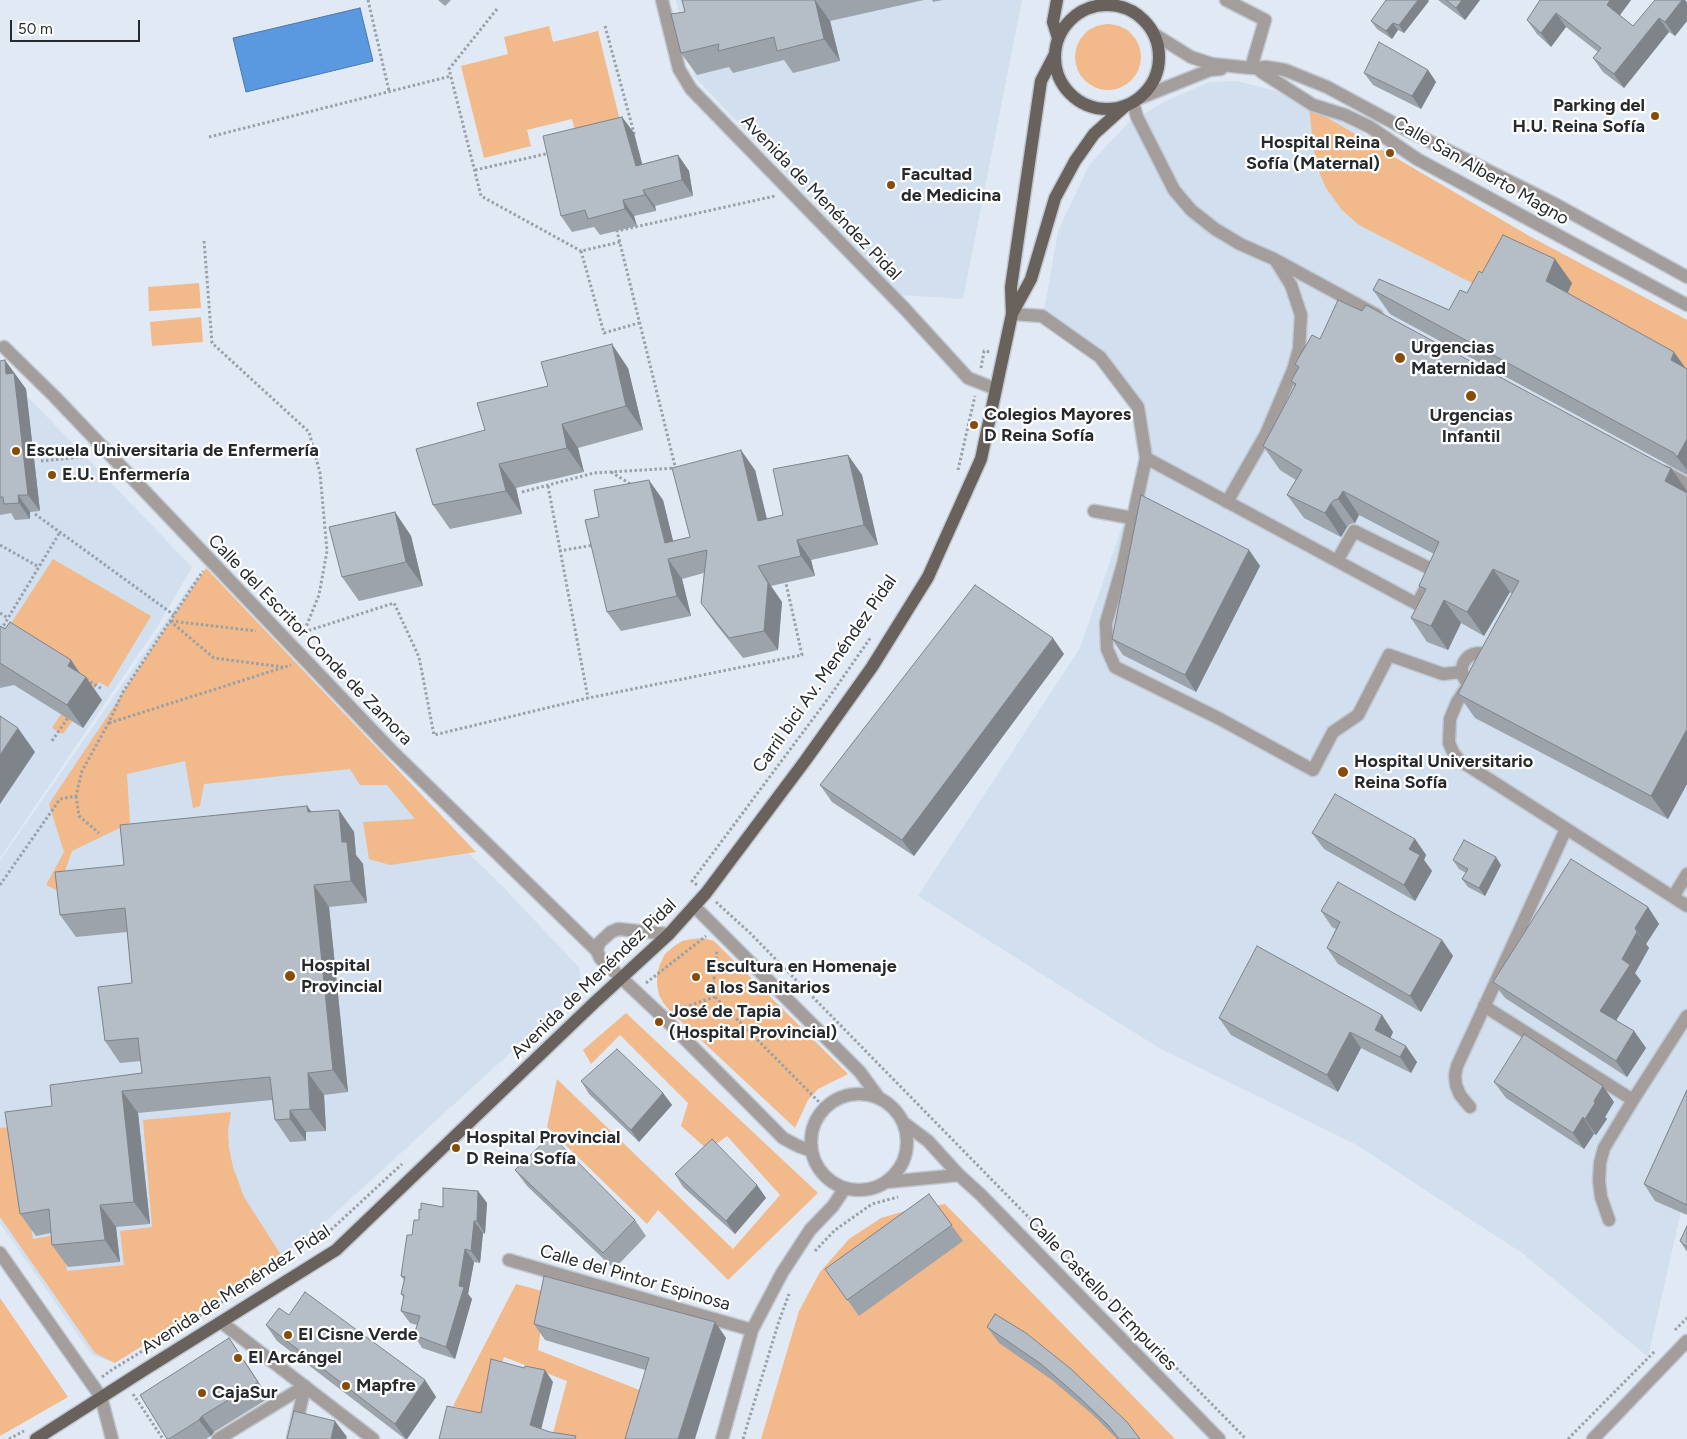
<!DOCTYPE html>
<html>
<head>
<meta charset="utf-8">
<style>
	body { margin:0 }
	#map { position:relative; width:1687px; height:1439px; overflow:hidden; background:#e1eaf4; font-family:Figtree,sans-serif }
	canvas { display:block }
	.scale { position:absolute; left:10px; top:20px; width:130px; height:22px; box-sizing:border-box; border:2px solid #262a2d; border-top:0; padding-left:6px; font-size:15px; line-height:18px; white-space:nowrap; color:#262a2d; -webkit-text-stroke:4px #fff; paint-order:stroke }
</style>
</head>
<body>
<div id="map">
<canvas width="1687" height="1439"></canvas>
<div class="scale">50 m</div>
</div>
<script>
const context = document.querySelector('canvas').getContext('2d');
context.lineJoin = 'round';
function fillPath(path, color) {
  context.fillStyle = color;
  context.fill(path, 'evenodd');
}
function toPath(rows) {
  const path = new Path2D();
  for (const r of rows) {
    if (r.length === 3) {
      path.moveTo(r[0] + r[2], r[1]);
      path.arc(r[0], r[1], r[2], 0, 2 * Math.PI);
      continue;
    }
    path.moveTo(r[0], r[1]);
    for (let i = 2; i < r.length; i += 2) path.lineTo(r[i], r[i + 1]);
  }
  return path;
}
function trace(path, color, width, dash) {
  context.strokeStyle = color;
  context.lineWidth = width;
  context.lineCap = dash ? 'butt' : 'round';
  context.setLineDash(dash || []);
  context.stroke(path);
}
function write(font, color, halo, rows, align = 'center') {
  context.font = font + ' Figtree,sans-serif';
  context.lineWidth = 4.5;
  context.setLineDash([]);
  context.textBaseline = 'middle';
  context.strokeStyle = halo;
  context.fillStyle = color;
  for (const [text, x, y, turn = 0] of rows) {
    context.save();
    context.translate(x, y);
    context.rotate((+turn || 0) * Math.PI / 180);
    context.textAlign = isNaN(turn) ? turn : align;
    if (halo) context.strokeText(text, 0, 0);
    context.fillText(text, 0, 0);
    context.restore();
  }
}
fillPath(toPath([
	[676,0,1022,0,963,299,901,295,694,76],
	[1236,81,1273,90,1360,131,1395,165,1687,320,1687,1185,1648,1357,1522,1253,1355,1144,1159,1048,918,896,1080,648,1146,458,1138,407,1100,357,1042,316,1046,300,1058,231,1089,165,1128,123,1166,101,1209,82],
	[0,368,192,567,159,624,0,858],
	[197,576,385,771,503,887,579,967,581,985,534,1031,308,1238,111,1362,92,1355,0,1223,0,861]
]), '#d1dfef');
fillPath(toPath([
	[1108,57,33],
	[549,26,553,42,598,31,621,125,576,136,572,119,527,130,531,146,484,158,461,66,508,54,504,37],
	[1309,107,1531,237,1687,320,1687,374,1499,297,1359,225,1342,210,1326,188,1315,162],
	[199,283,201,308,149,311,148,287],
	[201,317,203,342,152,346,150,322],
	[53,559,151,616,108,687,99,682,63,734,52,728,61,714,8,628],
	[206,568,476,852,390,865,369,859,363,822,415,819,387,785,360,785,350,769,204,784,200,806,193,808,185,761,127,774,130,823,72,851,58,891,46,885,64,852,49,804],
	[703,938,714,941,718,945,848,1074,818,1089,808,1100,795,1128,671,1012,664,1004,659,995,657,984,657,974,660,964,665,954,673,947,682,941,692,939],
	[626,1013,818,1193,728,1280,658,1210,647,1224,547,1127,557,1079,733,1249,780,1195,727,1136,708,1150,681,1126,688,1103,620,1035,591,1064,583,1050],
	[231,1112,228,1132,229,1148,233,1167,244,1197,283,1258,115,1363,95,1353,0,1217,0,1128,17,1126,33,1239,62,1234,67,1271,124,1265,120,1231,152,1227,143,1120],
	[945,1204,1175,1439,761,1439,799,1311,820,1272,849,1239,881,1218,912,1209],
	[516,1284,546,1292,538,1350,647,1393,632,1439,573,1439,553,1433,567,1381,504,1357,485,1415,453,1406],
	[0,1298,68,1397,0,1436]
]), '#f2b98a');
const water = toPath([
	[360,8,373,61,246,92,233,38,360,8]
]);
fillPath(water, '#5a99df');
trace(water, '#4a78aa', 1);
const minor = toPath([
	[662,0,679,69,691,89,905,309,968,378,996,389],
	[1226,0,1265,20,1251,68],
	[1154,34,1191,57,1212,64,1251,68,1266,67,1285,70,1327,87,1403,128,1555,204,1687,277],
	[1258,69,1263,73,1313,105,1345,115,1370,127,1417,159,1687,305],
	[1140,98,1210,70,1221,69],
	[1133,103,1137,117,1174,190,1191,210,1215,229,1240,244,1274,259,1377,315],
	[1012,314,1042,316,1100,357,1138,407,1146,458,1123,564,1106,623,1107,649,1115,667,1220,719,1313,770,1333,732,1358,715,1389,655,1443,674,1461,672],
	[4,347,55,397,391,750,597,951],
	[1146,458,1337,561,1417,604,1435,571,1354,531,1337,561],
	[1665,472,1687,484],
	[1227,502,1266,434,1293,370,1299,349,1301,315,1291,285,1276,261],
	[1094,511,1132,518],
	[1479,670,17],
	[1469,684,1457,702,1450,719,1449,743,1453,752,1459,760,1673,897,1687,874],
	[1673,897,1687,906],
	[694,906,860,1072,879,1098],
	[669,934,618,929,611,932,599,943,597,951,600,958,665,1019,783,1138,798,1146,812,1151],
	[1484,1006,1633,1100,1687,1016],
	[859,1142,48],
	[1470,1107,1460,1095,1456,1085,1455,1075,1457,1066,1566,829],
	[904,1123,928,1141,959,1175,981,1195,1219,1439],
	[887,1182,959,1175],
	[1609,1220,1601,1197,1599,1181,1600,1163,1604,1148,1633,1100],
	[0,1253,101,1397,112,1439],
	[509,1260,752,1330],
	[221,1322,373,1439],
	[218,1439,305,1386],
	[293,1439,305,1386],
	[722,1439,752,1330,782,1273,810,1230,833,1206,845,1188],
	[1593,1439,1687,1341]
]);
const major = toPath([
	[1057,0,1053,22,1058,38],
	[1107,57,52],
	[1013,312,1031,279,1055,198,1075,161,1094,134,1124,107],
	[36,1439,144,1370,336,1250,594,1003,669,934,706,893,805,761,872,667,928,577,981,459,1012,314,1011,287,1041,81,1055,54]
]);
trace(minor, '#bfc7d0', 15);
trace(major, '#bfc7d0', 15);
trace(toPath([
	[368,0,389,91],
	[497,9,449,69,481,196,581,251],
	[605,26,634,133,631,134],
	[209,137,451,76],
	[475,170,550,153],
	[204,241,212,343,309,432,320,473,327,551,319,595,304,632],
	[620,242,581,251,604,333,639,323],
	[981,368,984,351,991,352],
	[41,461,90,456],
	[676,470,617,231,775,196],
	[958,470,975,396],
	[611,472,632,485],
	[548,486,588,698],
	[522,492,594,473,675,468],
	[35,514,174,615],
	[0,545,39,567],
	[559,551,594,545],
	[0,613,8,618],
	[170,621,214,658,283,667],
	[171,621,256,631],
	[4,629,2,628,60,532],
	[304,632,394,603,419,657,434,735,588,698,802,655,785,579],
	[86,679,102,689],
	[109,723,291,665],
	[52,741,69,716],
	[76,796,79,816,99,833],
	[0,885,60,799,76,796,82,771,108,724,123,692,203,571],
	[697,885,692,881,830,696,871,637],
	[716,902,750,933,1246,1439],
	[646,983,706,936],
	[715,997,825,1108],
	[675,1010,715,997,714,979,717,950],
	[312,1246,334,1227,402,1164],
	[815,1251,835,1230,872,1204,898,1197],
	[1675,1330,1687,1318],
	[102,1377,110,1371,269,1273],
	[133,1394,163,1439],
	[9,1439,24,1431],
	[743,1439,779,1321,789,1294],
	[1568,1439,1655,1351]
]), '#99a0a8', 3, [2.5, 2.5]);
trace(minor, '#a39e9b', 12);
trace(major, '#69615b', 12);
fillPath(toPath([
	[438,0,451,0,445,6],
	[682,0,924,0,830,21,840,61,793,73,784,60,733,73,729,67,697,75,681,53,685,12],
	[932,0,943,0,933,2],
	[1438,0,1480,0,1465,20],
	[1540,0,1631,0,1620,15,1633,26,1687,2,1687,21,1675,36,1669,32,1624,88,1603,72,1593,58,1598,52,1566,27,1551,47,1537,34,1527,20],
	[1429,1,1404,33,1398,30,1392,39,1377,29,1371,21],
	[1428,70,1436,82,1421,109,1373,85,1364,73],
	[622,117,634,133,642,164,678,155,689,171,693,196,655,206,656,211,634,216,637,226,600,235,594,227,572,232,561,216],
	[1482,273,1572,283,1568,293,1687,369,1687,475,1390,314,1373,290,1449,310,1467,293],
	[1320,339,1667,467,1671,468,1687,491,1687,784,1668,819,1475,718,1458,694,1512,594,1510,592,1484,636,1461,623,1448,650,1427,642,1411,618,1424,593,1419,586,1434,554,1359,515,1355,523,1350,524,1347,527,1341,537,1304,518,1287,495,1296,480,1280,470,1263,446,1295,387,1291,381,1298,368,1295,364],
	[0,361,14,373,26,389,40,511,30,512,30,519,15,520,11,513,0,515],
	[628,368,643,430,578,448,584,472,516,488,522,514,450,529,433,505,485,430],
	[848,455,862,475,878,545,811,560,815,576,771,586,782,602,778,650,743,658,715,623,701,603,704,573,682,579,691,616,621,631,607,612,663,500,673,541,690,537,755,470,767,519,783,515],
	[395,512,411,536,423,586,359,601,342,577],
	[1249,550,1260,566,1196,692,1123,655,1112,639],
	[0,626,5,629,71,660,80,673,102,700,83,728,14,685,0,688],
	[1064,654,914,856,832,802,820,785],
	[307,806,312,812,339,810,354,832,356,855,363,864,367,903,329,907,348,1092,324,1095,326,1131,306,1132,306,1141,290,1142,275,1120,272,1100,138,1113,150,1224,116,1227,120,1262,68,1267,52,1245,51,1233,36,1236,20,1214,52,1106,142,1073,141,1061,120,1063,105,1041,132,983,127,932,76,937,60,915,124,865],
	[1312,833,1415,839,1426,855,1424,860,1432,871,1415,901,1324,849],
	[1453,860,1501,865,1485,896,1468,887,1462,879,1466,873,1459,869],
	[1648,907,1659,924,1646,944,1649,948,1635,973,1641,981,1616,1020,1634,1031,1646,1048,1627,1077,1505,998,1493,982],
	[1321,911,1442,940,1453,956,1421,1012,1338,964,1327,948,1336,929,1332,927],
	[1382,1015,1393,1032,1390,1038,1417,1062,1411,1073,1361,1048,1338,1092,1231,1035,1219,1018],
	[581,1081,663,1093,672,1105,639,1142,589,1094],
	[1494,1082,1614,1102,1605,1117,1607,1119,1596,1135,1594,1134,1584,1149,1506,1098],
	[1687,1090,1687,1215,1655,1201,1644,1184],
	[515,1170,635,1220,646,1236,614,1269,527,1186],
	[675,1174,757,1185,766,1198,735,1234,683,1187],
	[478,1191,487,1203,485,1234,483,1233,480,1263,474,1262,468,1294,472,1299,455,1359,422,1348,414,1335,417,1325,410,1323,401,1311,404,1298,401,1294,404,1280,401,1276,419,1220,443,1207],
	[929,1194,963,1241,859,1316,825,1269],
	[1687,1226,1687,1252,1680,1241],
	[995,1314,1140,1439,1117,1439,1092,1414,1052,1380,999,1343,987,1327],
	[289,1315,425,1380,436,1397,407,1439,405,1439,277,1341,266,1325],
	[715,1322,726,1338,645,1370,545,1340,534,1324],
	[229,1338,269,1398,214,1432,211,1436,206,1439,167,1439]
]), '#9ca3ab');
fillPath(toPath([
	[815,0,830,21,840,61,824,39],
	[1418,0,1428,0,1429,1,1404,33,1399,25],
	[1462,0,1480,0,1465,20,1456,8],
	[1610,0,1631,0,1617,19,1607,5],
	[1682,0,1685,0,1687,2,1687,21,1675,36,1665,22],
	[1556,13,1566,27,1551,47,1541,33],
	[1659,18,1669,32,1624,88,1614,74],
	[1393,23,1398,30,1392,39,1386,31],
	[1428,70,1436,82,1421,109,1412,96],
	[622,117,634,133,647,182,636,166],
	[678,155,689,171,693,196,682,180],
	[643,190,655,206,656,211,645,195],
	[623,200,634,216,637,226,625,209],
	[1555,259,1572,283,1562,305,1546,281],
	[612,344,628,368,643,430,626,406],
	[1674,352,1687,370,1671,360],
	[5,360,26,389,40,511,28,495,6,374],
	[562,424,578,448,584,472,567,448],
	[1687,439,1687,470,1677,457],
	[741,450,755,470,772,541,758,521],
	[848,455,862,475,878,545,864,525],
	[499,464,516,488,522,514,506,491],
	[1671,468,1687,491,1687,494,1665,481],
	[649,480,663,500,677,557,665,543],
	[1343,491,1359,515,1355,523,1338,499],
	[18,495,30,512,30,519,19,503],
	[1331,503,1347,527,1341,537,1325,513],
	[395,512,411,536,423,586,406,562],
	[797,540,811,560,815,576,801,556],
	[1249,550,1260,566,1196,692,1185,675],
	[668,559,682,579,691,616,677,596],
	[758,566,771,586,782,602,778,650,764,631],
	[1493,569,1510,592,1484,636,1467,612],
	[1444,600,1461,623,1448,650,1431,626],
	[1053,638,1064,654,914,856,902,840],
	[71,660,84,680,86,677,102,700,83,728,67,705,68,666],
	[18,728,35,752,0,804,0,755],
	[1687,729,1687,784,1668,819,1651,796],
	[307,806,323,828,308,812],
	[339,810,354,832,356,855,363,864,367,903,351,881,342,842],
	[1415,839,1426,855,1424,860,1432,871,1415,901,1404,885,1409,849],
	[1496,857,1501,865,1485,896,1479,888],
	[314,885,329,907,348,1092,333,1070],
	[1648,907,1659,924,1646,944,1635,928],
	[1637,932,1649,948,1635,973,1641,981,1612,1027,1600,1011,1622,959],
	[1442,940,1453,956,1421,1012,1410,996],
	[1382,1015,1393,1032,1387,1046,1375,1030],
	[1634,1031,1646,1048,1627,1077,1616,1061],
	[1350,1032,1361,1048,1338,1092,1327,1075],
	[1406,1046,1417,1062,1411,1073,1400,1057],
	[308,1073,324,1095,326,1131,310,1109],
	[1603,1086,1614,1102,1605,1117,1607,1119,1596,1135,1585,1119,1594,1101],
	[122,1091,138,1113,150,1224,134,1202],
	[663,1093,672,1105,639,1142,631,1130],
	[290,1110,306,1132,306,1141,290,1119],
	[1583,1117,1594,1134,1584,1149,1573,1133],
	[757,1185,766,1198,735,1234,726,1221],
	[478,1191,487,1203,485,1234,477,1221],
	[100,1205,116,1227,120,1262,105,1240],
	[474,1221,483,1233,480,1263,471,1251],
	[465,1249,474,1262,468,1294,472,1299,455,1359,446,1347,459,1286],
	[715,1322,726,1338,695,1439,678,1439],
	[229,1338,240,1354,269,1398,258,1382],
	[545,1370,553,1382,539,1438,530,1425],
	[425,1380,436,1397,407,1439,406,1439,395,1424],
	[202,1416,214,1432,211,1436,199,1420],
	[335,1421,347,1437,346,1439,331,1439]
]), '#7f848b');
const building = toPath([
	[682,0,815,0,824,39,777,51,774,37,718,51,719,44,681,53,671,14,685,12,682,0],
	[1386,0,1418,0,1399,25,1393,23,1386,31,1371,21,1386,0],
	[1446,0,1462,0,1456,8,1446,0],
	[1540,0,1610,0,1607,5,1633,26,1655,0,1682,0,1665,22,1659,18,1614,74,1593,58,1601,48,1556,13,1541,33,1527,20,1540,0],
	[1379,42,1428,70,1412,96,1364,73,1379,42],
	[622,117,636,166,678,155,682,180,643,190,645,195,623,200,625,209,588,219,585,210,561,216,543,136,622,117],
	[1503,235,1555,259,1546,281,1674,352,1671,360,1687,369,1687,439,1677,457,1674,453,1373,290,1379,279,1449,310,1460,290,1467,293,1479,271,1482,273,1503,235],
	[1338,300,1362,311,1366,305,1667,467,1671,468,1665,481,1687,493,1687,729,1651,796,1458,694,1477,657,1519,581,1493,569,1467,612,1444,600,1431,626,1411,618,1426,589,1419,586,1439,542,1343,491,1338,499,1334,500,1331,503,1325,513,1287,495,1302,470,1263,446,1296,384,1291,381,1299,367,1295,364,1312,335,1320,339,1338,300],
	[612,344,626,406,562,424,567,448,499,464,506,491,433,505,416,449,485,430,477,403,548,386,541,362,612,344],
	[5,360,6,374,14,373,28,495,18,495,19,503,4,504,3,497,0,497,0,361,5,360],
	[741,450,758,521,783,515,773,469,848,455,864,525,797,540,801,556,758,566,768,583,764,631,729,638,701,603,707,550,668,559,677,596,607,612,585,520,599,517,594,490,649,480,665,543,690,537,672,468,741,450],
	[1141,495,1249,550,1185,675,1112,639,1141,495],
	[395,512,406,562,342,577,329,527,395,512],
	[975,585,1053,638,902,840,820,785,975,585],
	[10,622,71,660,68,666,86,677,67,705,0,663,0,626,5,629,10,622],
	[0,716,18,728,0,755,0,716],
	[1335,794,1415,839,1409,849,1420,855,1404,885,1312,833,1335,794],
	[307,806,308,812,339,810,342,842,347,842,351,881,314,885,333,1070,308,1073,310,1109,290,1110,290,1119,275,1120,270,1077,122,1091,134,1202,100,1205,105,1240,52,1245,49,1209,20,1214,5,1112,52,1106,50,1085,142,1073,138,1038,105,1041,98,987,132,983,125,908,60,915,55,872,124,865,120,825,307,806],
	[1464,840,1496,857,1479,888,1462,879,1468,869,1453,860,1464,840],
	[1571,859,1648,907,1635,928,1637,932,1622,959,1630,965,1600,1011,1634,1031,1616,1061,1493,982,1571,859],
	[1338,882,1442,940,1410,996,1327,948,1340,922,1321,911,1338,882],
	[1257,946,1382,1015,1375,1030,1406,1046,1400,1057,1350,1032,1327,1075,1219,1018,1257,946],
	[1524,1034,1603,1086,1594,1101,1595,1103,1585,1119,1583,1117,1573,1133,1494,1082,1524,1034],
	[617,1049,663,1093,631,1130,581,1081,617,1049],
	[1687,1090,1687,1205,1644,1184,1687,1090],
	[551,1135,635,1220,603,1253,515,1170,551,1135],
	[712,1139,757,1185,726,1221,675,1174,712,1139],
	[443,1188,478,1191,477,1221,474,1221,471,1251,465,1249,459,1286,464,1287,446,1347,414,1335,420,1316,401,1311,404,1295,401,1294,405,1277,401,1276,407,1235,412,1235,414,1220,419,1220,419,1209,421,1210,421,1203,443,1207,443,1188],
	[929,1194,952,1225,847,1300,825,1269,929,1194],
	[1687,1226,1687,1247,1680,1241,1687,1226],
	[544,1276,715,1322,678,1439,625,1439,649,1358,534,1324,544,1276],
	[305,1292,425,1380,395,1424,266,1325,279,1308,289,1315,305,1292],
	[995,1314,1026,1333,1071,1369,1127,1422,1140,1439,1119,1439,1109,1426,1080,1398,1041,1364,987,1327,995,1314],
	[229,1338,258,1382,202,1416,199,1420,169,1439,167,1439,140,1395,229,1338],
	[491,1359,524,1368,525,1366,545,1370,530,1425,550,1432,576,1436,575,1439,439,1439,447,1406,481,1413,491,1359],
	[294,1411,335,1421,331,1439,287,1439,294,1411]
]);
fillPath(building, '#b5bdc7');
trace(building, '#7f848b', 1);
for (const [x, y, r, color] of [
	[1655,116,5,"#884c08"],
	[1390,153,5,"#884c08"],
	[891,185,5,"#884c08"],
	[1400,358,6,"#884c08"],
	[1471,396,6,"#884c08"],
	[974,425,5,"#884c08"],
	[16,451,5,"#884c08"],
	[52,475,5,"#884c08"],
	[1343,772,6,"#884c08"],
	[290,976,6,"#884c08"],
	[696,977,5,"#884c08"],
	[659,1022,5,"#884c08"],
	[456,1148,5,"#884c08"],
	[288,1335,5,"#884c08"],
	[238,1358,5,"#884c08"],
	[346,1386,5,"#884c08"],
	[202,1393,5,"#884c08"]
]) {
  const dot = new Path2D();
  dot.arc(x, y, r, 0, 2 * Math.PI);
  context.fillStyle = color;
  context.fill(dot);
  trace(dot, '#fff', 2);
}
write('bold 18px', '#262a2d', '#fff', [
	["Parking del",1645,106,"right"],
	["H.U. Reina Sofía",1645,127,"right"],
	["Hospital Reina",1380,143,"right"],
	["Sofía (Maternal)",1380,164,"right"],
	["Facultad",901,175],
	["de Medicina",901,196],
	["Urgencias",1411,348],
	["Maternidad",1411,369],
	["Colegios Mayores",984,415],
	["D Reina Sofía",984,436],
	["Urgencias",1471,416,"center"],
	["Infantil",1471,437,"center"],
	["Escuela Universitaria de Enfermería",26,451],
	["E.U. Enfermería",62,475],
	["Hospital Universitario",1354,762],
	["Reina Sofía",1354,783],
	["Hospital",301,966],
	["Provincial",301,987],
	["Escultura en Homenaje",706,967],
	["a los Sanitarios",706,988],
	["José de Tapia",669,1012],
	["(Hospital Provincial)",669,1033],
	["Hospital Provincial",466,1138],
	["D Reina Sofía",466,1159],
	["El Cisne Verde",298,1335],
	["El Arcángel",248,1358],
	["Mapfre",356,1386],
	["CajaSur",212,1393]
], 'left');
write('18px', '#262a2d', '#fff', [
	["Calle San Alberto Magno",1481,171,30],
	["Avenida de Menéndez Pidal",821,198,46],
	["Calle del Escritor Conde de Zamora",310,640,46],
	["Carril bici Av. Menéndez Pidal",825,674,-55],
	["Avenida de Menéndez Pidal",594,979,-44],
	["Calle del Pintor Espinosa",635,1278,16],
	["Avenida de Menéndez Pidal",236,1290,-33],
	["Calle Castello D'Empuries",1102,1294,46]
]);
</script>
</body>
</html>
